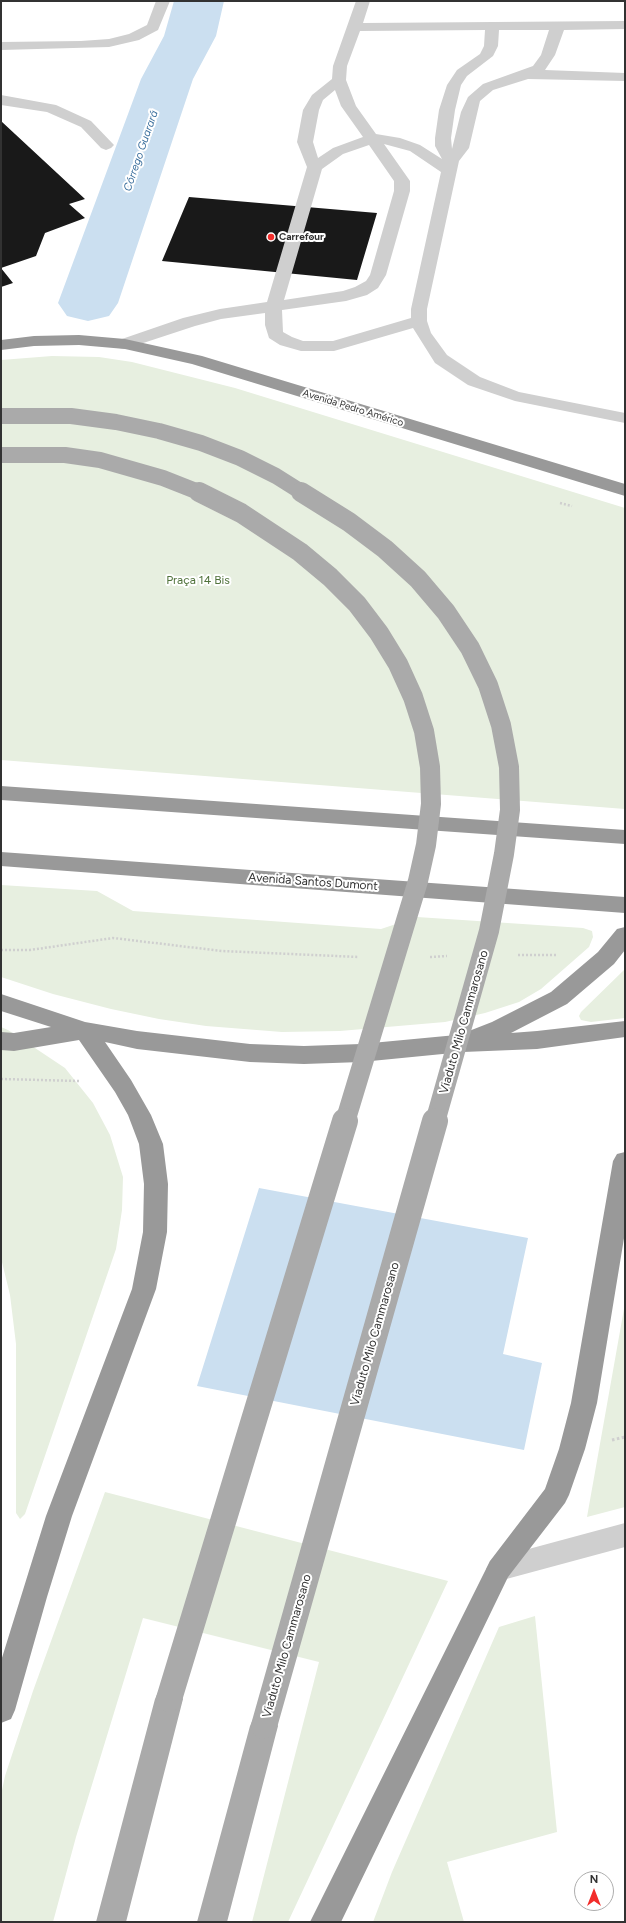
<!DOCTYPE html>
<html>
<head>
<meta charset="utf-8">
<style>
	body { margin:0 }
	#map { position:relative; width:626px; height:1923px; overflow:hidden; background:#fff; font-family:Figtree,sans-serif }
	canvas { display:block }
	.frame { position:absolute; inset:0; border:2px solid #323232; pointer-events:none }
	.north { position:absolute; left:574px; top:1871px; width:40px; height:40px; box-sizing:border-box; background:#fff; border:1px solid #adadad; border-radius:50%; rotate:0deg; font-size:11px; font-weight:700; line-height:16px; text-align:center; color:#323232 }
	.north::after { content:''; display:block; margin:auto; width:14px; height:18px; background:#f22d2b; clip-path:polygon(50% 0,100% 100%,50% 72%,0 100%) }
</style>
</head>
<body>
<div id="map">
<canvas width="626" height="1923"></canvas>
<div class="frame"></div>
<div class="north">N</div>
</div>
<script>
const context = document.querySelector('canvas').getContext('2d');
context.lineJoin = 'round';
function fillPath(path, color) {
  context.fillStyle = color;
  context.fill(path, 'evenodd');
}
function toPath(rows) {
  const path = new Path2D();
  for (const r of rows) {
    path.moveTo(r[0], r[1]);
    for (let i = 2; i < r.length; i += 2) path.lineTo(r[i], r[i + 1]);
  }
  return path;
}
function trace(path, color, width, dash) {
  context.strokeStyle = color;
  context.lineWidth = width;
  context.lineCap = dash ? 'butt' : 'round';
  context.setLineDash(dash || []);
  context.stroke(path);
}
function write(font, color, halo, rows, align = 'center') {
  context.font = font + ' Figtree,sans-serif';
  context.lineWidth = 4;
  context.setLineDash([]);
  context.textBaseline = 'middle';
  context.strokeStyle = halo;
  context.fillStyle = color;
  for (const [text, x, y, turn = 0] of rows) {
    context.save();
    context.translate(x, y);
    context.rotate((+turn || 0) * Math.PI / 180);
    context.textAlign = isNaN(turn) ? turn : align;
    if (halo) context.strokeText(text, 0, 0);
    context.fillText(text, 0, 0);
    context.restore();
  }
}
fillPath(toPath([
	[52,356,99,357,132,362,235,388,625,508,625,809,1,760,1,360],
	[1,885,97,891,133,911,381,929,417,917,583,928,592,931,593,937,589,947,541,989,519,1002,485,1013,445,1022,340,1031,282,1032,206,1026,159,1019,111,1009,53,994,1,977],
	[625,969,625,1018,591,1022,581,1020,579,1016,581,1012],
	[1,1027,8,1030,65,1068,93,1103,110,1135,123,1177,122,1210,116,1249,25,1514,20,1519,16,1513,16,1344,10,1295,1,1258],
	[625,1303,625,1507,587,1517],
	[105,1492,448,1581,288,1922,252,1922,319,1662,143,1618,76,1837,53,1922,1,1922,1,1795,5,1776,33,1691],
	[535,1616,557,1832,447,1862,464,1922,373,1922,392,1872,499,1627]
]), '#e7efe0');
fillPath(toPath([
	[259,1188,528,1238,503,1354,542,1363,524,1450,197,1386]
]), '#cbdff0');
fillPath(toPath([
	[174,1,224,1,216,36,193,79,118,303,109,316,88,321,67,316,58,303,141,79,164,36,174,1]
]), '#cbdff0');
fillPath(toPath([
	[1,121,85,199,69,204,85,218,45,233,36,256,1,268,13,283,1,287],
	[189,197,377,213,357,280,162,261]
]), '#191919');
trace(toPath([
	[560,503,572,506],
	[1,950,30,950,113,938,222,951,359,957],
	[518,955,557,955],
	[430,957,447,956],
	[1,1079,79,1081]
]), '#cfcfcf', 2.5, [2, 2]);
trace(toPath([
	[612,1440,625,1437]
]), '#cfcfcf', 3, [2.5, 2.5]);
fillPath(toPath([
	[156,1,170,1,158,30,139,40,109,47,1,50,1,42,81,41,109,39,129,34,147,25,156,1],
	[356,1,370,1,363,23,625,21,625,29,564,30,555,55,545,70,625,73,625,81,528,79,493,90,480,101,469,148,459,161,427,309,427,321,431,333,447,355,480,377,519,392,625,413,625,423,515,401,468,385,435,363,413,328,334,351,301,351,280,345,269,338,265,325,265,313,221,319,195,326,125,349,119,348,116,344,119,340,183,318,220,309,267,302,307,167,297,142,303,110,312,95,332,79,333,66,356,1],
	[485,30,484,46,480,54,457,70,447,85,439,110,435,138,435,146,442,159,420,145,400,138,376,134,356,106,346,80,347,66,360,31,485,30],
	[499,30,549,30,541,55,533,66,483,84,468,97,461,112,452,149,451,138,455,110,461,85,467,76,493,56,498,46,499,30],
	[335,90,341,106,363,137,333,148,318,158,313,142,319,110,323,100,335,90],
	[384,144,410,151,441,172,411,309,411,318,333,341,303,341,292,337,283,332,282,310,346,301,367,295,378,288,386,275,410,191,410,181,384,144],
	[369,145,394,181,394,191,370,275,366,281,355,287,343,291,284,300,322,169,343,154,369,145],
	[1,95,56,105,91,121,114,145,111,148,106,150,101,148,81,127,47,112,1,105,1,95],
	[625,1523,625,1547,499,1581,490,1577,486,1569,490,1561,499,1557,625,1523]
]), '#cfcfcf');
fillPath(toPath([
	[169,1686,179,1690,183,1699,126,1922,96,1922,155,1699,159,1690,169,1686],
	[264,1713,274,1717,278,1726,227,1922,197,1922,250,1726,254,1717,264,1713]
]), '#aaa');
fillPath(toPath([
	[79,335,125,339,202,356,625,484,625,496,192,364,125,349,79,345,34,346,1,350,1,340,34,336,79,335],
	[1,786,625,830,625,844,1,800,1,786],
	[1,852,625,897,625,913,1,866,1,852],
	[625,927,625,950,614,964,567,1004,511,1033,537,1031,625,1021,625,1037,537,1049,463,1052,361,1062,304,1064,250,1062,137,1049,105,1042,131,1080,151,1115,163,1144,168,1184,167,1232,156,1289,72,1516,47,1597,15,1710,11,1719,1,1723,1,1661,46,1516,132,1289,143,1232,144,1184,139,1144,128,1115,115,1092,79,1040,14,1051,1,1050,1,1032,14,1033,51,1027,1,1011,1,994,85,1022,137,1031,250,1044,304,1046,361,1044,467,1034,469,1031,492,1022,551,992,598,952,617,929,625,927],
	[625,1152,625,1232,597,1403,585,1449,569,1495,565,1503,508,1577,341,1922,310,1922,490,1561,545,1489,559,1449,571,1403,613,1161,617,1154,625,1152]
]), '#999');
trace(toPath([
	[1,416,71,416,116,422,159,431,201,443,240,458,276,476,303,493],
	[1,455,65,455,100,460,163,478,201,493]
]), '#aaa', 16);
trace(toPath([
	[199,492,241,513,300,552,330,577,357,604,379,633,398,664,413,697,424,731,430,767,431,804,426,845,418,881,345,1122],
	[301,492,349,522,385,549,418,579,446,612,470,648,488,685,501,725,509,767,510,810,504,854,489,931,435,1122]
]), '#aaa', 20);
trace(toPath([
	[169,1699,345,1121],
	[264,1726,435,1121]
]), '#aaa', 26);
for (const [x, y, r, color] of [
	[271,237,4,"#f22d2b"]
]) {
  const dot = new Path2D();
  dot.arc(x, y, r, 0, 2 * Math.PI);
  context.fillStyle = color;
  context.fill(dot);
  trace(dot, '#fff', 1.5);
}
write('bold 10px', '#323232', '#fff', [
	["Carrefour",279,237]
], 'left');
write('10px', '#323232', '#fff', [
	["Avenida Pedro Américo",353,408,17]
]);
write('italic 11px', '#386d9c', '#fff', [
	["Córrego Guarará",141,151,-71]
]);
write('12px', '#50723b', '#fff', [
	["Praça 14 Bis",198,580]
]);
write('12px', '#323232', '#fff', [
	["Avenida Santos Dumont",313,882,4],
	["Viaduto Milo Cammarosano",464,1022,-74],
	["Viaduto Milo Cammarosano",375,1334,-74],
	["Viaduto Milo Cammarosano",287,1646,-74]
]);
</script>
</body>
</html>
